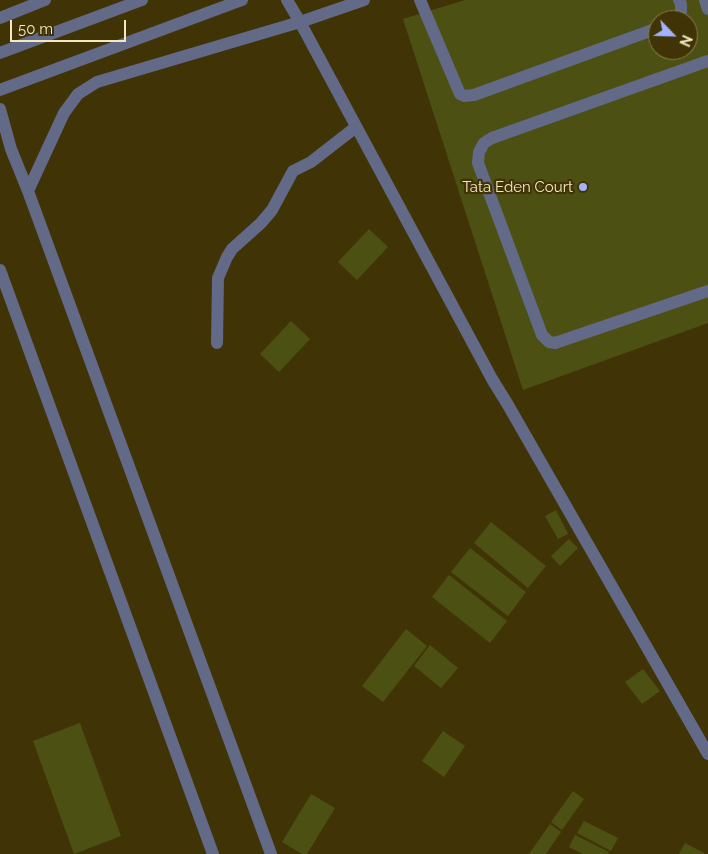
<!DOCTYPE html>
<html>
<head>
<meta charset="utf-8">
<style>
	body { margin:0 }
	#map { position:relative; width:708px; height:854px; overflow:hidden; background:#403407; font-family:Raleway,sans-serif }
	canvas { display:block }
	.north { position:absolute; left:648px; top:10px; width:50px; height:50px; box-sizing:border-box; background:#403407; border:1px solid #887c51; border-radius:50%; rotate:114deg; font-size:14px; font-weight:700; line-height:20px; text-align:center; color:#f3e8c1 }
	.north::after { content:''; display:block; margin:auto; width:18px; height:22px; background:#a2b2fd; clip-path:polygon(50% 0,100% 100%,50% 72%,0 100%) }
	.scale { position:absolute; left:10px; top:20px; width:116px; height:22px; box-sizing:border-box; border:2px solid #f3e8c1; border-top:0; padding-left:6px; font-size:15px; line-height:18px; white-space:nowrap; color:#f3e8c1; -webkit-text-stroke:4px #403407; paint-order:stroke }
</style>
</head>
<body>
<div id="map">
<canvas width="708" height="854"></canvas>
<div class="north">N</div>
<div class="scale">50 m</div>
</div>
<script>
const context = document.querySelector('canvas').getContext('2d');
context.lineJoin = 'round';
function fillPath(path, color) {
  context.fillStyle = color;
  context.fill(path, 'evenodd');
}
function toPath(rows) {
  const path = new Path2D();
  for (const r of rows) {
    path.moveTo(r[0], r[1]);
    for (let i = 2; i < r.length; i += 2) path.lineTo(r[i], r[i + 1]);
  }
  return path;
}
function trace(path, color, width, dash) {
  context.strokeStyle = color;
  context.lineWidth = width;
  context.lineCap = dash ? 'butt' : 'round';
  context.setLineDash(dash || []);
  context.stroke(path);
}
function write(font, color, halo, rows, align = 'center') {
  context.font = font + ' Raleway,sans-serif';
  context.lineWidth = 4.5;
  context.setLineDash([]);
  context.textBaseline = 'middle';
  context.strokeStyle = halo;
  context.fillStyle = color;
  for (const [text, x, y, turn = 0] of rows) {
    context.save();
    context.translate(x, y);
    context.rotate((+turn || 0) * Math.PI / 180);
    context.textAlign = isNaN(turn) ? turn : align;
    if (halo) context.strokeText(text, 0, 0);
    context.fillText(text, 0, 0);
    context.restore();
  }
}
fillPath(toPath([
	[465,0,708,0,708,323,523,390,403,19],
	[658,20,688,20,688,50,658,50],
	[369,229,388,247,357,280,338,262],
	[291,321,310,339,279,372,260,354],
	[556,510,568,534,558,539,545,516],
	[491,522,546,566,528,588,474,543],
	[569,539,578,548,560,566,551,556],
	[470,548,526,592,508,616,451,572],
	[449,575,507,621,490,643,432,597],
	[406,629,427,646,383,702,362,686],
	[430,645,458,668,441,688,414,666],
	[643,669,660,691,642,704,625,682],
	[80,723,121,836,74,854,33,741],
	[443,731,465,746,444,777,422,761],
	[573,791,584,799,562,830,551,822],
	[311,794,335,808,307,854,302,854,282,842],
	[584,821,618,838,611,851,577,833],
	[550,824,561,832,546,854,529,854],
	[575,835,609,852,608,854,583,854,569,847],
	[685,843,704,853,704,854,679,854]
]), '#4c5113');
trace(toPath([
	[287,0,300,22,492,379,508,405,708,754],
	[420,0,460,94,464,96,474,95,658,28],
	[705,0,708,9],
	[0,18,45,0],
	[675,20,678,18,681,11,681,4,679,0],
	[0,53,142,0],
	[708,61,492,138,484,143,479,152,478,163,542,335,549,342,555,343,708,291],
	[0,90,242,0],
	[0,109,11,149,28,191,271,854],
	[28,191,64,113,78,94,97,82,300,22,364,0],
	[0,270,213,854],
	[217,343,218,278,227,257,232,249,261,223,272,210,293,171,311,162,356,127]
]), '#636a87', 12);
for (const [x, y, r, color] of [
	[583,187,5,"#a2b2fd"]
]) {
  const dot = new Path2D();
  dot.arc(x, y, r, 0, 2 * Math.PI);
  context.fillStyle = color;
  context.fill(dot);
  trace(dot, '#403407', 2);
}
write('15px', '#f3e8c1', '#403407', [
	["Tata Eden Court",573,187]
], 'right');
</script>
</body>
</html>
